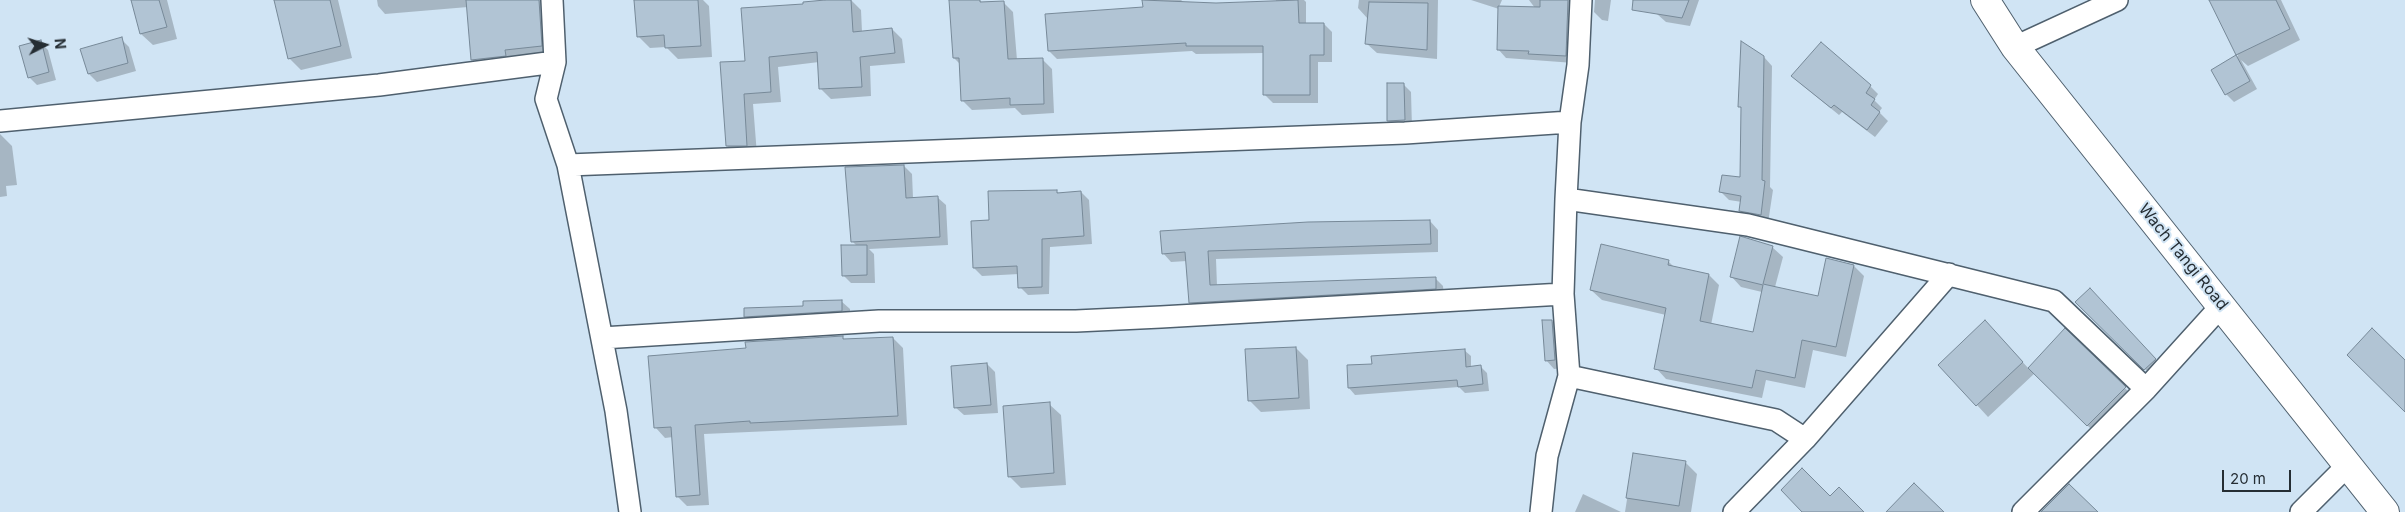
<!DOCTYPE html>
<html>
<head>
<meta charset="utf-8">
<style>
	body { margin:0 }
	#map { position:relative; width:2405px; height:512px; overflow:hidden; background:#d0e4f4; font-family:Inter,sans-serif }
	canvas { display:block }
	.north { position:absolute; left:20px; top:20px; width:50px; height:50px; -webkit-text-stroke:4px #d0e4f4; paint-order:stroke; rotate:85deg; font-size:14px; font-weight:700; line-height:20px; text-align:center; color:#252d33 }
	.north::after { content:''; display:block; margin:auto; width:18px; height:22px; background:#252d33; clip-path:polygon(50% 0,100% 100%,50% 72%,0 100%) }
	.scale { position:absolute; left:2222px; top:470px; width:69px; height:22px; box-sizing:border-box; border:2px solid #252d33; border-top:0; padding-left:6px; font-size:15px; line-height:18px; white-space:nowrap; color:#252d33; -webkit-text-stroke:4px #d0e4f4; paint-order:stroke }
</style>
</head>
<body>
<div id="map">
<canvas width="2405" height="512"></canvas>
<div class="north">N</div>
<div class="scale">20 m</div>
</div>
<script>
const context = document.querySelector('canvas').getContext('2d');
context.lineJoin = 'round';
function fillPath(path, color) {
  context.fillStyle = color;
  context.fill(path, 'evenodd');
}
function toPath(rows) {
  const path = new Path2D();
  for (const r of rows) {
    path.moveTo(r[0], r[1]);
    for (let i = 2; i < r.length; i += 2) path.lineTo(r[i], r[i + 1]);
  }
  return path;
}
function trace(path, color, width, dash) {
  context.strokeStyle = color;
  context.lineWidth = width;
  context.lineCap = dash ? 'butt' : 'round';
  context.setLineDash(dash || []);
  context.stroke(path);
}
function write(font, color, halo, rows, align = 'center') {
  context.font = font + ' Inter,sans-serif';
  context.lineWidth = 4;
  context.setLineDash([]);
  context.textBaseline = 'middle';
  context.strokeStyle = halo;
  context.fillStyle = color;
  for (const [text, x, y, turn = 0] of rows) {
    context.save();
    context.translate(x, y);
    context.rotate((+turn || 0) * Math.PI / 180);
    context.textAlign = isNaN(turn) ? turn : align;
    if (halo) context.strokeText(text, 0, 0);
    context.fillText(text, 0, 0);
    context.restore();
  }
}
fillPath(toPath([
	[133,0,167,0,177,39,153,45,141,34],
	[275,0,338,0,352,58,301,70,289,58],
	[377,0,549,0,549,53,480,68,472,60,468,7,385,14,378,6],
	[635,0,703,0,709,6,712,57,678,59,666,47,650,48,638,36],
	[842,0,851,0,861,10,862,32,892,29,902,39,905,63,870,66,871,96,831,99,821,89,819,62,778,67,781,102,753,104,757,155,737,156,727,146,746,62,804,5],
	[979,0,983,3,1003,2,1013,12,1017,60,1042,59,1052,69,1054,113,1022,115,1015,108,972,110,962,100,960,64,954,58],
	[1144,0,1181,0,1186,4,1276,4,1276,0,1304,0,1306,2,1306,24,1324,24,1332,32,1332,62,1318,62,1318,103,1273,103,1265,95,1265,53,1196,54,1192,51,1057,59,1049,51,1144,8],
	[1359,0,1438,0,1437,59,1377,53,1366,43,1368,19,1358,8],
	[1471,0,1502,0,1499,7,1535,8,1529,0,1579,0,1574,63,1506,58,1498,49,1499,9],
	[1595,0,1611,0,1608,21,1602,20,1594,12],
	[1662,0,1699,0,1690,26,1666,22,1657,14],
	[2211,0,2281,0,2300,40,2248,66,2241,60,2257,89,2234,102,2226,94,2212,70,2238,56],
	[121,39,129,47,136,71,97,82,89,74],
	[40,42,48,50,56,80,37,85,29,77],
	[1764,57,1772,66,1770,187,1773,190,1768,223,1748,219,1740,211,1742,202,1729,200,1721,192,1741,179,1742,109,1739,106],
	[1403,84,1411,92,1412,128,1396,129,1388,121],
	[1801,84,1870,86,1878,94,1874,100,1882,108,1879,112,1888,121,1875,137,1842,112,1839,115],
	[0,134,12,146,17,185,6,186,7,196,0,197],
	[904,166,912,174,913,198,937,197,946,205,948,245,869,249,874,254,875,283,851,283,843,275,857,246,852,241],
	[1056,191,1060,194,1081,192,1089,200,1092,244,1050,247,1049,294,1028,295,1020,287,1019,274,982,276,974,268],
	[1430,221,1438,230,1438,252,1216,259,1217,286,1435,278,1443,286,1444,297,1198,311,1190,302,1187,261,1171,262,1163,253],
	[1772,247,1783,257,1775,287,1819,297,1854,266,1864,276,1846,357,1813,350,1805,388,1766,380,1762,398,1666,379,1656,368,1666,315,1602,300,1591,290,1668,261,1675,268,1709,275,1719,285,1711,325,1754,333,1762,292,1741,287,1731,276],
	[2098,297,2163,368,2153,377,2077,302],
	[841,301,850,309,850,318,754,324,746,316],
	[1552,321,1560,329,1563,368,1554,369,1546,360],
	[2065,330,2133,396,2096,434,2035,373,1988,417,1977,405,1997,334,2029,369],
	[842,337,846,341,893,338,903,348,907,425,704,434,709,505,687,506,677,496,673,437,665,438,656,428,747,349],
	[1296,348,1308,360,1310,409,1261,412,1249,400],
	[1464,350,1471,356,1471,367,1481,367,1487,373,1489,391,1465,393,1459,387,1355,395,1349,388,1348,366,1373,365],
	[987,364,995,372,998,413,964,415,955,407],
	[1049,404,1061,415,1066,485,1021,488,1009,476],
	[1634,455,1685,462,1697,474,1691,512,1625,512],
	[1583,494,1621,512,1575,512]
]), '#0003');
const building = toPath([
	[131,0,159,0,167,27,140,34,131,0],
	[274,0,330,0,341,46,288,59,274,0],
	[466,0,539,0,542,46,505,50,506,56,471,60,466,0],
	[634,0,698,0,701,46,665,48,664,35,637,37,634,0],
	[825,0,851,0,853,32,892,28,895,53,860,57,862,87,819,89,817,52,769,57,771,92,744,94,747,146,726,146,720,62,745,61,741,8,803,4,803,2,825,0],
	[949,0,980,0,980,2,1004,1,1008,59,1043,58,1044,104,1010,105,1010,98,961,101,959,58,953,58,949,0],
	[1142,0,1216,3,1298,0,1299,23,1324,23,1324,55,1310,55,1310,95,1263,95,1263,46,1186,46,1186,43,1048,51,1045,14,1143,7,1142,0],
	[1540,0,1568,0,1566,56,1528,54,1529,51,1497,50,1498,6,1540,7,1540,0],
	[1633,0,1689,0,1682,18,1632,10,1633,0],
	[2209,0,2276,0,2290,29,2236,55,2209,0],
	[1369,2,1428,3,1427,50,1365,44,1369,2],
	[122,37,128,63,88,74,80,49,122,37],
	[41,40,49,72,28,78,19,46,41,40],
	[1741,41,1764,56,1762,180,1765,181,1761,215,1739,211,1741,196,1719,192,1722,175,1740,177,1741,107,1738,107,1741,41],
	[1821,42,1871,85,1866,93,1875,99,1871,105,1880,112,1867,130,1834,105,1831,108,1791,76,1821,42],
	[2236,55,2250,81,2225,95,2211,70,2236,55],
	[1387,83,1404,83,1405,120,1387,121,1387,83],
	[904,165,906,198,938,196,940,237,851,242,845,167,904,165],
	[1057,190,1057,193,1081,191,1084,236,1042,239,1042,287,1018,288,1017,266,973,268,971,221,989,220,988,191,1057,190],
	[1430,220,1431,244,1208,251,1210,285,1436,277,1436,289,1189,303,1185,252,1162,254,1160,231,1308,222,1430,220],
	[1740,236,1773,246,1763,284,1818,296,1826,258,1854,265,1836,347,1802,340,1795,378,1756,370,1752,388,1654,369,1666,308,1590,290,1601,244,1669,260,1668,265,1709,274,1700,321,1753,332,1763,285,1730,277,1740,236],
	[841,245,867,245,867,275,842,276,841,245],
	[2090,288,2156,359,2144,370,2075,302,2090,288],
	[842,300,842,311,744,317,744,308,803,306,803,301,842,300],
	[1542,320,1552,320,1555,360,1545,361,1542,320],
	[1985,320,2023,362,1976,406,1938,365,1985,320],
	[2065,328,2126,387,2087,426,2028,368,2065,328],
	[2372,328,2405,360,2405,412,2347,355,2372,328],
	[843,336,843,339,893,337,898,416,750,423,750,421,695,425,700,495,676,497,671,427,654,428,648,356,746,348,745,342,843,336],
	[1296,347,1299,398,1248,401,1245,349,1296,347],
	[1465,349,1466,367,1481,365,1483,384,1458,387,1457,380,1348,388,1347,365,1372,364,1371,356,1465,349],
	[987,363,991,405,954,408,951,366,987,363],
	[1050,402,1054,473,1008,477,1003,406,1050,402],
	[1633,453,1686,461,1679,506,1626,498,1633,453],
	[1802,468,1830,496,1839,487,1864,512,1802,512,1781,490,1802,468],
	[1914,483,1944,512,1886,512,1914,483],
	[2069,484,2098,512,2041,512,2069,484]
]);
fillPath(building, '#b1c4d4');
trace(building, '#778998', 1);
const street = toPath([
	[552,0,555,62,546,99,568,165,616,411,630,512],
	[2015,47,2117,0],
	[0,121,379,85,555,62],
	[568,165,1405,133,1570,122],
	[1566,199,1748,225,2054,301,2146,389],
	[602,338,879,321,1076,321,1161,317,1563,294],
	[1569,376,1776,420,1805,439],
	[1541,512,1547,456,1569,376,1563,294,1566,199,1570,122,1578,65,1581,0],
	[1734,512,1805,439,1949,274],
	[2023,512,2146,389,2222,305],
	[2301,512,2347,466]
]);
const secondary = toPath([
	[1985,0,2015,47,2385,512]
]);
trace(street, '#4f606e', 24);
trace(secondary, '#4f606e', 30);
trace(street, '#fff', 21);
trace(secondary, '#fff', 28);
write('16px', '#252d33', '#d0e4f4', [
	["Wach Tangi Road",2183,257,51]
]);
</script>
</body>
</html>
